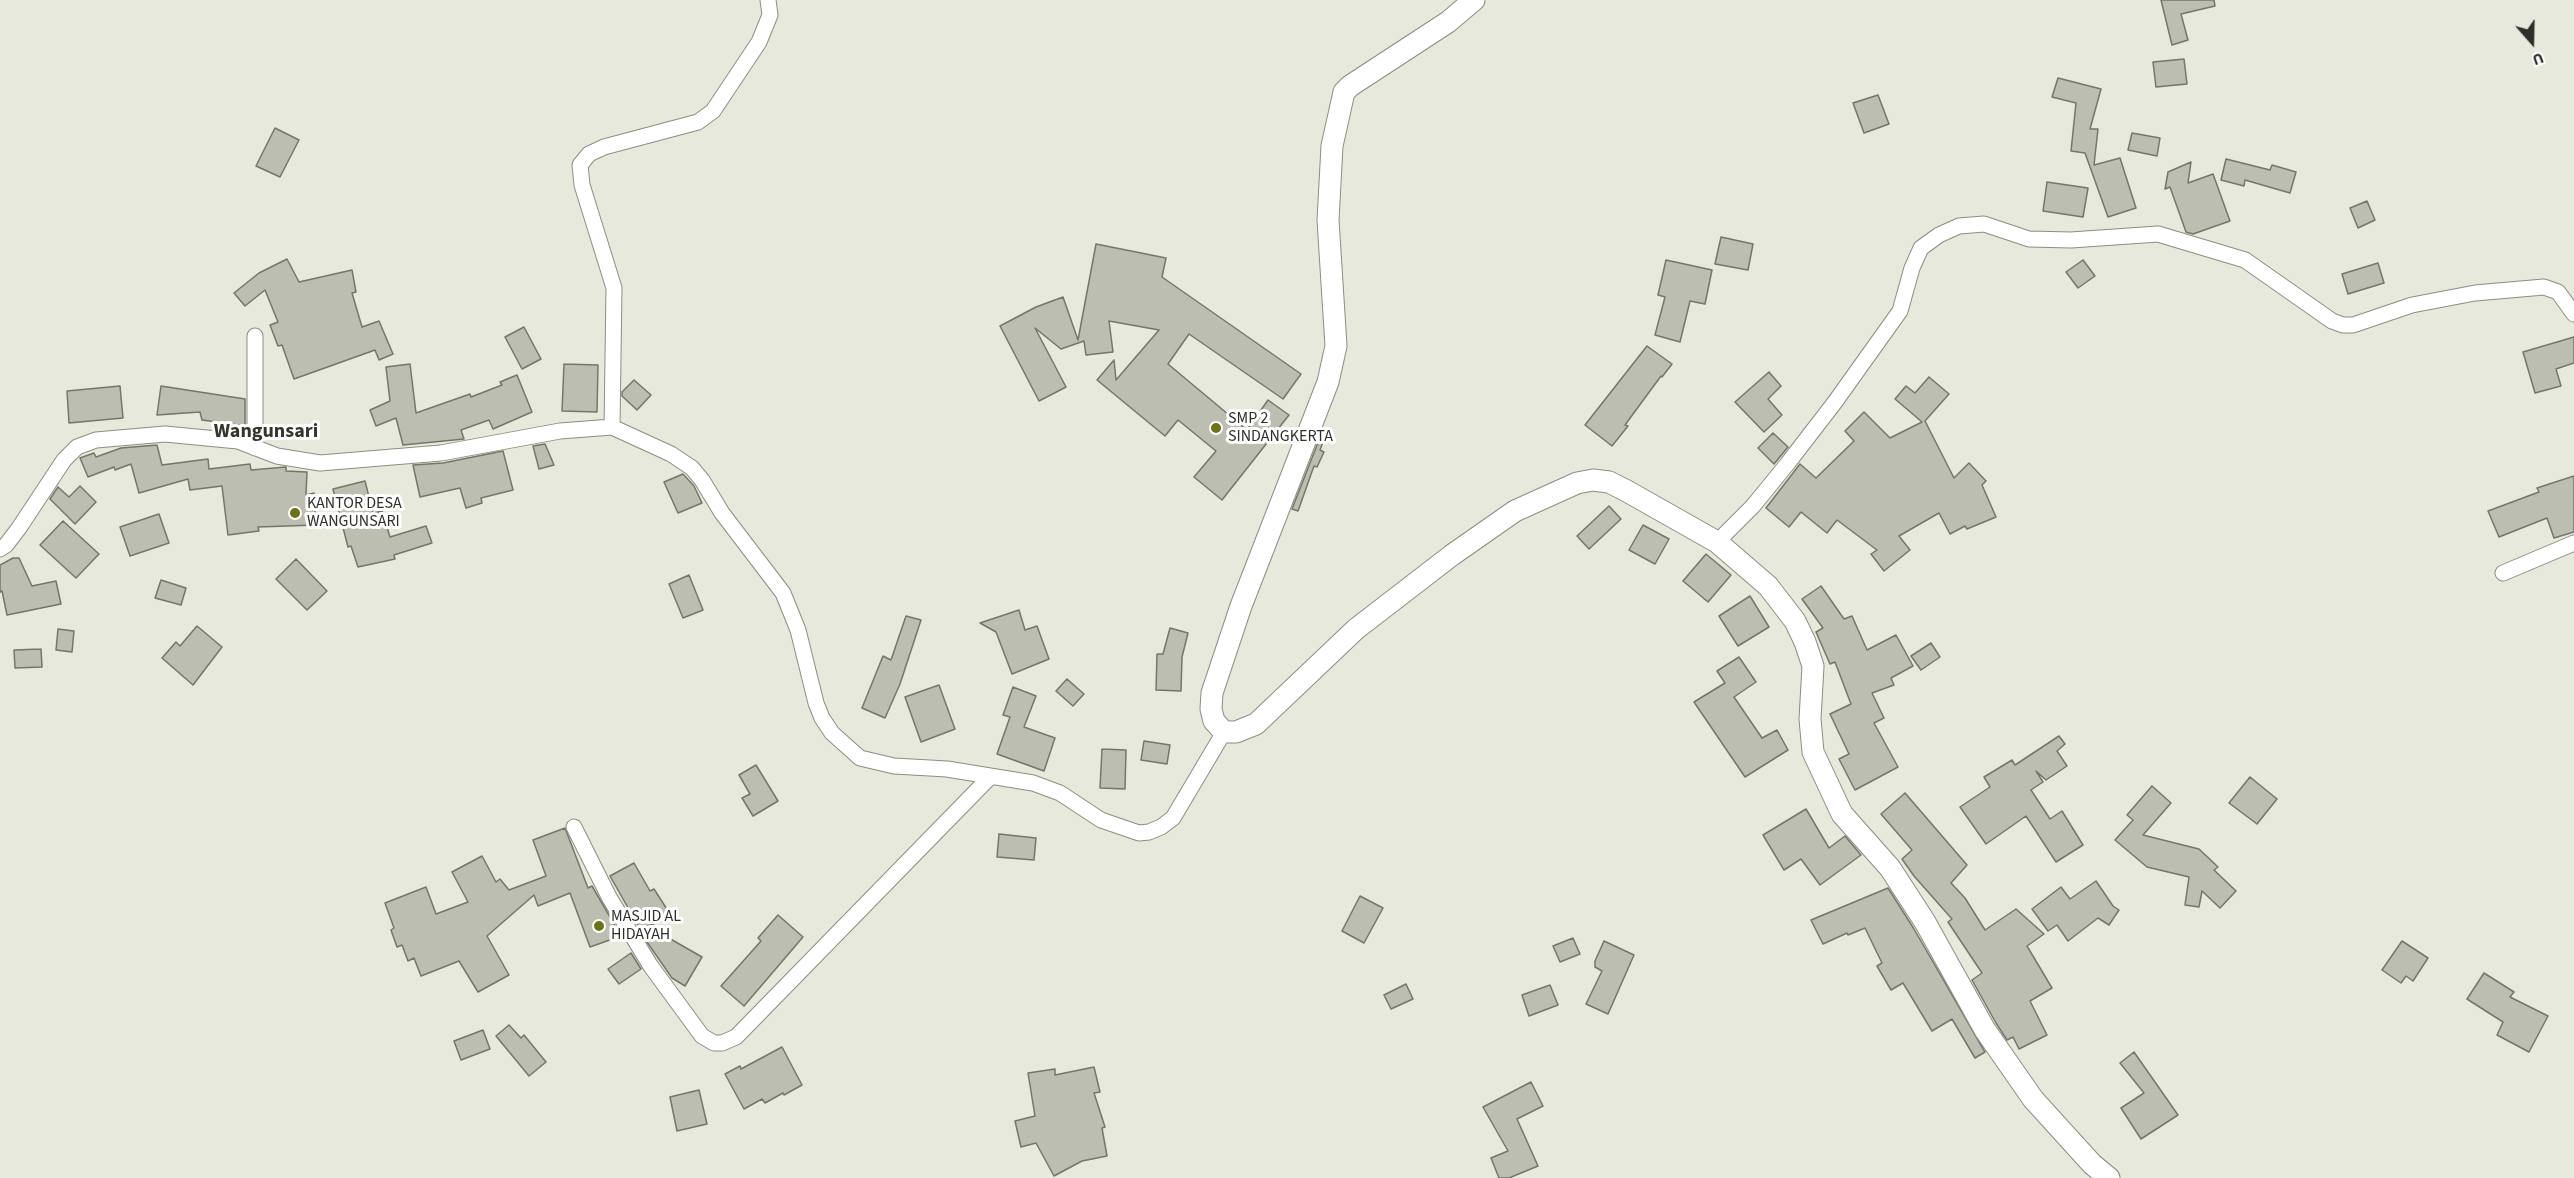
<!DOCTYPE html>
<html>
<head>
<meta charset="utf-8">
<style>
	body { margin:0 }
	#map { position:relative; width:2574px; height:1178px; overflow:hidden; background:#e7e9dc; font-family:"Source Sans 3",sans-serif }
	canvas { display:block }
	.north { position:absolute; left:2502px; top:12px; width:60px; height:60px; -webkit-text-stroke:4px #fff; paint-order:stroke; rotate:160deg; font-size:16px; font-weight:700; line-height:24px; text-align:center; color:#2e2f2a }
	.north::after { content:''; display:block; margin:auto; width:21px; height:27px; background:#2e2f2a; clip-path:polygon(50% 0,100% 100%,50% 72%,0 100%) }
</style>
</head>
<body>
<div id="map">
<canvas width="2574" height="1178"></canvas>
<div class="north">U</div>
</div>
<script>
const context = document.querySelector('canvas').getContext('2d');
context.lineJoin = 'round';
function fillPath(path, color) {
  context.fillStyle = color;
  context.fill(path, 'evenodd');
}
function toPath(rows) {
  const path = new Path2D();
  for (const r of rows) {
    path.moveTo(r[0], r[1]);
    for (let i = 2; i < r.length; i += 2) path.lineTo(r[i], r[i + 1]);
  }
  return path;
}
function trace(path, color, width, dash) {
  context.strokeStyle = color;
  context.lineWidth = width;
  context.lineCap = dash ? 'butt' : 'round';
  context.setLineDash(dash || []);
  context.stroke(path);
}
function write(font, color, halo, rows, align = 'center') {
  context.font = font + ' "Source Sans 3",sans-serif';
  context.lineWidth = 6;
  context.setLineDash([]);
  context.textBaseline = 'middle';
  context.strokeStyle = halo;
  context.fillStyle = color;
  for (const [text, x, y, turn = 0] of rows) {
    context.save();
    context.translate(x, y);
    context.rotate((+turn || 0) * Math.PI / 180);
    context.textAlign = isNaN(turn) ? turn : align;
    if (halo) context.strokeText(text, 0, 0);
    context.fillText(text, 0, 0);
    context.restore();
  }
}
const building = toPath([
	[2161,0,2214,0,2215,6,2181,14,2188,40,2172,45,2161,0],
	[2184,59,2187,84,2156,87,2153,62,2184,59],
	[2058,78,2101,89,2090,129,2098,129,2094,165,2120,158,2136,208,2108,217,2085,153,2071,151,2076,103,2052,97,2058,78],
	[1878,95,1889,124,1864,133,1853,103,1878,95],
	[275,128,299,140,280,177,256,166,275,128],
	[2132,133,2160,138,2157,156,2128,150,2132,133],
	[2226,159,2270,170,2272,165,2296,172,2290,193,2245,180,2244,186,2221,180,2226,159],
	[2191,162,2188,183,2213,174,2230,221,2193,234,2186,232,2170,187,2165,189,2168,172,2191,162],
	[2047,182,2088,188,2083,217,2043,211,2047,182],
	[2367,201,2375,220,2358,228,2350,208,2367,201],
	[1721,237,1753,244,1748,270,1715,264,1721,237],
	[1096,244,1166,258,1162,277,1301,374,1283,399,1189,334,1168,364,1247,430,1268,400,1289,415,1222,500,1194,477,1216,451,1178,420,1165,436,1097,380,1114,360,1116,380,1159,330,1109,321,1113,352,1086,355,1084,341,1061,349,1035,328,1066,387,1039,401,1000,326,1036,307,1063,297,1078,340,1096,244],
	[287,259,299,282,352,270,356,292,352,293,362,327,379,321,393,354,379,360,375,350,294,379,282,345,278,346,270,325,278,322,265,290,245,306,234,293,259,273,287,259],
	[1666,260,1712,270,1705,304,1690,301,1680,342,1655,335,1665,297,1658,295,1666,260],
	[2083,260,2095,276,2078,288,2066,272,2083,260],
	[2378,263,2384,283,2348,294,2342,274,2378,263],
	[524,327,541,359,522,369,505,337,524,327],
	[2574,337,2574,363,2556,369,2561,386,2535,393,2523,352,2574,337],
	[1647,346,1672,364,1662,377,1661,376,1625,425,1628,426,1612,446,1585,425,1647,346],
	[410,364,416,413,470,394,471,397,502,385,500,382,517,375,532,412,493,429,489,420,461,430,464,439,403,445,396,418,376,426,370,410,390,401,386,367,410,364],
	[564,364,598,365,597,412,562,411,564,364],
	[1769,372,1781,386,1768,399,1782,415,1764,432,1735,402,1769,372],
	[1929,377,1949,394,1925,421,1954,478,1969,463,1986,481,1982,485,1996,517,1967,529,1965,526,1950,534,1939,513,1899,536,1910,550,1884,571,1871,554,1877,550,1837,520,1827,533,1801,512,1789,527,1766,508,1800,464,1816,478,1854,441,1845,431,1864,412,1890,438,1922,422,1895,399,1906,386,1915,393,1929,377],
	[634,380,651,395,637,410,622,396,622,392,634,380],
	[120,386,123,418,69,423,67,391,120,386],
	[161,386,245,399,245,426,202,420,200,412,157,415,161,386],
	[1773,433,1788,447,1774,464,1758,448,1773,433],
	[1319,440,1323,442,1320,450,1324,452,1317,467,1314,466,1298,511,1292,509,1319,440],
	[545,444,554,465,539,469,533,446,545,444],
	[157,445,162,465,208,459,209,469,250,464,251,470,286,467,286,471,307,472,306,495,314,493,316,525,258,527,259,531,228,535,222,486,190,490,188,479,139,493,131,464,115,470,114,467,88,477,80,458,94,453,96,457,121,448,157,445],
	[503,451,513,490,481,498,482,503,466,508,460,488,420,497,413,465,443,463,503,451],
	[683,474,694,486,702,503,678,513,664,482,683,474],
	[2574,476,2574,532,2554,538,2547,518,2499,537,2488,511,2539,492,2537,488,2574,476],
	[365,481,373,513,382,511,390,537,426,526,432,543,394,555,395,559,358,567,351,546,348,547,333,489,365,481],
	[80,486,96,502,75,524,50,499,58,487,69,497,80,486],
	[1609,506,1621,519,1589,549,1577,536,1609,506],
	[159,514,169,543,130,556,120,527,159,514],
	[63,521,99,554,76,578,40,545,63,521],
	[1643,525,1669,539,1655,564,1629,550,1643,525],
	[1706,554,1731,575,1708,602,1683,581,1706,554],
	[13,558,19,558,32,586,56,581,61,604,7,615,2,591,0,592,0,565,13,558],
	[296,559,327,591,307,610,276,579,296,559],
	[689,575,703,610,683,618,669,584,689,575],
	[161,580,186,588,181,605,155,598,161,580],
	[1821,586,1844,619,1852,616,1867,650,1896,635,1913,666,1891,678,1894,685,1872,693,1884,718,1874,723,1898,767,1855,790,1839,759,1849,754,1830,714,1851,704,1835,662,1830,664,1816,632,1823,628,1802,599,1821,586],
	[1750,596,1769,627,1738,646,1719,616,1750,596],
	[1019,610,1025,630,1037,626,1049,659,1012,674,996,632,980,623,1019,610],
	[906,616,921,620,900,684,885,718,862,708,883,656,891,660,906,616],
	[197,626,222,647,193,685,162,658,176,642,180,646,197,626],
	[1170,628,1188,633,1182,657,1181,691,1156,690,1157,654,1163,654,1170,628],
	[58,629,74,631,72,652,56,650,58,629],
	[1931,643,1940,657,1921,670,1911,656,1931,643],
	[41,649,42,667,15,668,14,650,41,649],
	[1739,657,1756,682,1734,697,1762,738,1777,730,1788,750,1745,777,1694,702,1725,683,1717,671,1739,657],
	[1067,679,1084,694,1073,706,1056,691,1067,679],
	[939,685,955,729,921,742,905,697,939,685],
	[1013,687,1036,696,1024,727,1055,738,1044,771,997,754,1010,717,1003,715,1013,687],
	[2059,736,2065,744,2057,751,2067,766,2046,780,2036,771,2043,782,2031,790,2050,819,2062,811,2083,845,2056,862,2026,816,1986,844,1960,807,1990,787,1984,777,2012,760,2015,765,2059,736],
	[1144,741,1170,745,1167,764,1141,760,1144,741],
	[1102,749,1126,750,1125,789,1100,788,1102,749],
	[756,765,778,801,753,816,742,798,750,794,739,775,756,765],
	[2250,777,2277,799,2257,824,2229,803,2250,777],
	[2152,786,2171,803,2143,835,2199,849,2218,867,2214,870,2236,891,2220,908,2202,891,2199,907,2185,905,2189,877,2147,867,2115,840,2133,820,2127,815,2152,786],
	[1905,793,1967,865,1951,883,1965,898,1985,930,2016,909,2044,934,2027,946,2052,988,2030,1001,2047,1035,2019,1049,2013,1037,2007,1040,1996,1023,1972,980,1982,973,1948,922,1952,919,1914,876,1902,859,1912,850,1881,814,1905,793],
	[1806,809,1829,848,1845,836,1861,855,1820,885,1801,859,1784,870,1763,835,1806,809],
	[565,828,588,888,592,886,621,936,590,947,570,893,538,906,534,895,487,936,509,975,478,992,459,961,421,976,414,958,408,961,402,945,397,947,391,930,394,928,385,903,426,887,436,914,468,902,452,872,482,856,496,882,500,879,509,890,546,876,533,840,565,828],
	[999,834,1036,838,1034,860,997,857,999,834],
	[634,863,650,891,654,889,672,917,640,929,610,876,634,863],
	[2096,881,2113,906,2119,910,2109,925,2098,918,2068,941,2057,925,2048,931,2032,909,2061,887,2070,899,2096,881],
	[1888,888,1914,929,1985,1052,1975,1058,1952,1019,1932,1031,1903,983,1891,990,1877,966,1882,963,1865,928,1848,935,1847,933,1823,944,1811,920,1888,888],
	[1360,896,1383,908,1364,943,1342,931,1360,896],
	[778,915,803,937,744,1006,721,986,761,941,758,938,778,915],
	[660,933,702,957,685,986,672,978,647,942,660,933],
	[1573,938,1580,954,1560,962,1553,946,1573,938],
	[1604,941,1634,955,1608,1014,1586,1004,1602,971,1595,967,1595,961,1604,941],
	[2402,941,2428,958,2413,981,2406,976,2401,983,2382,970,2402,941],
	[631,953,641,969,619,984,608,969,631,953],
	[2484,973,2514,992,2510,997,2548,1016,2529,1052,2497,1035,2503,1022,2467,999,2484,973],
	[1406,984,1413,999,1391,1009,1384,995,1406,984],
	[1550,985,1558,1005,1529,1016,1522,995,1550,985],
	[509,1025,521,1038,524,1035,546,1062,529,1076,496,1036,509,1025],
	[483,1030,490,1049,461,1060,454,1041,483,1030],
	[782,1047,802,1085,784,1095,783,1093,765,1103,762,1099,744,1109,725,1074,740,1066,741,1069,782,1047],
	[2134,1052,2178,1115,2141,1139,2121,1108,2144,1093,2120,1063,2134,1052],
	[1094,1067,1100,1092,1094,1093,1105,1127,1102,1128,1107,1156,1082,1161,1054,1176,1036,1143,1021,1147,1015,1121,1035,1116,1028,1073,1055,1069,1055,1075,1094,1067],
	[1531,1082,1543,1106,1517,1119,1538,1166,1509,1178,1499,1178,1491,1158,1508,1151,1483,1107,1531,1082],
	[699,1090,707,1124,677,1131,670,1097,699,1090]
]);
fillPath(building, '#bcbeb1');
trace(building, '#74766b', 1.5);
const street = toPath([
	[612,427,614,288,582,185,580,165,589,154,604,147,698,122,713,111,759,42,770,15,768,0],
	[255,448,255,336],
	[1717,542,1753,506,1788,463,1835,402,1900,311,1912,268,1921,248,1939,235,1959,226,1984,224,2029,239,2071,240,2158,234,2245,260,2332,321,2343,325,2353,325,2412,305,2475,293,2544,287,2558,292,2574,314],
	[0,549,6,545,19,528,64,460,77,447,96,440,165,434,238,441,277,456,320,463,441,453,560,431,612,427,671,454,692,468,702,480,722,513,783,593,798,630,816,703,822,718,832,733,860,758,894,766,947,769,1033,783,1060,793,1101,820,1139,833,1149,832,1161,827,1173,818,1224,732],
	[2503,573,2574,543],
	[574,827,609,897,650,965,702,1036,714,1043,722,1043,736,1037,991,776]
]);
const secondary = toPath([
	[1474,0,1448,22,1350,86,1344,92,1332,146,1328,220,1336,346,1328,382,1241,606,1212,693,1211,709,1214,721,1224,732,1236,732,1256,724,1356,629,1452,555,1515,511,1577,483,1593,480,1609,482,1625,490,1717,542,1768,586,1795,621,1805,642,1813,666,1810,719,1813,752,1842,814,1890,868,1925,922,1985,1030,2033,1099,2092,1164,2109,1178]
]);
trace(street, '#8c8e82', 17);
trace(secondary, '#8c8e82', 23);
trace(street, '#fff', 15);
trace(secondary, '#fff', 21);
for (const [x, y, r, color] of [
	[1216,428,6,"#6b7219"],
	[295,513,6,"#6b7219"],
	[599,926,6,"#6b7219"]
]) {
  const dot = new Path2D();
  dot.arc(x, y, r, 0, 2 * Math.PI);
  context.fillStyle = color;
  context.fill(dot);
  trace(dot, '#fff', 2);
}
write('16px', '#2e2f2a', '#fff', [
	["SMP 2",1228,419],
	["SINDANGKERTA",1228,437],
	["KANTOR DESA",307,504],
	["WANGUNSARI",307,522],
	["MASJID AL",611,917],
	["HIDAYAH",611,935]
], 'left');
write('bold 20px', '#34362c', '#fff', [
	["Wangunsari",266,433]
]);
</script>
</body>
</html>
